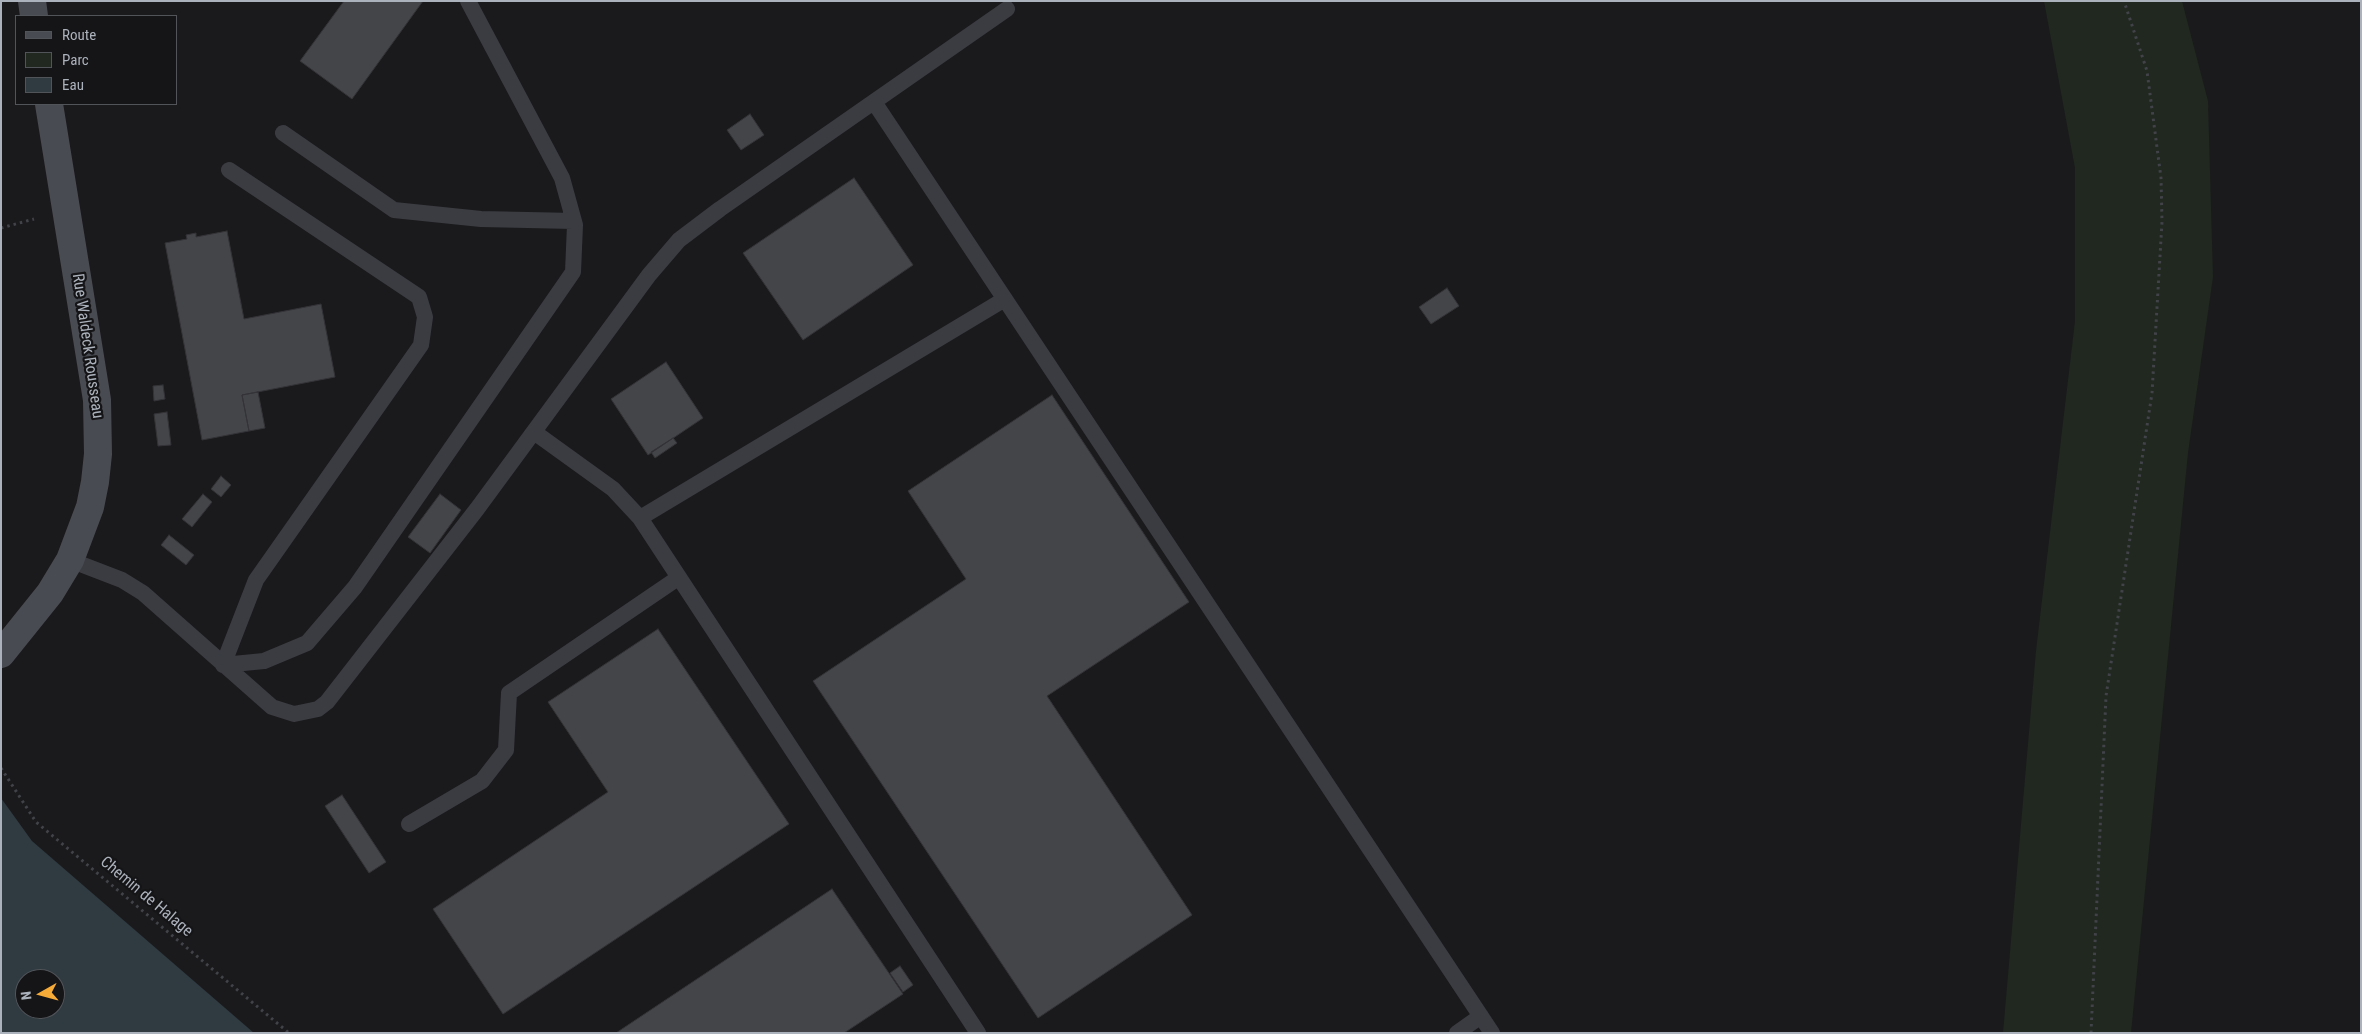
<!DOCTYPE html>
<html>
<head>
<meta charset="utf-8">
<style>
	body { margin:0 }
	#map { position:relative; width:2362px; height:1034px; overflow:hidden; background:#1a1a1c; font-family:"Roboto Condensed",sans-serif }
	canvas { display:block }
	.frame { position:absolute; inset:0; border:2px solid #acb2bc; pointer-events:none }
	.legend { position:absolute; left:15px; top:15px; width:162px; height:90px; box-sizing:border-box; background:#151517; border:1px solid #515459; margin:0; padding:6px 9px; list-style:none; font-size:15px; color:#acb2bc }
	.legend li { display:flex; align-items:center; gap:10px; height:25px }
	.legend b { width:25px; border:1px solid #515459 }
	.north { position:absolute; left:15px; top:969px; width:50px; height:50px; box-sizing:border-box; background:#151517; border:1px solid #515459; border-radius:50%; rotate:263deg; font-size:14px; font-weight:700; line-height:20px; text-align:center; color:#acb2bc }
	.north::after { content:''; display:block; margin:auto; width:18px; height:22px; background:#f6aa38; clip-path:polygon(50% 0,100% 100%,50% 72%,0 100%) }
</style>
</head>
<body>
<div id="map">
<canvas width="2362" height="1034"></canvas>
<div class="frame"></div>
<ul class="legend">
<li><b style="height:6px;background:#494b52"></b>Route</li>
<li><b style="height:14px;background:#202820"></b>Parc</li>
<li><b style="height:14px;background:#2f3a41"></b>Eau</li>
</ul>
<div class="north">N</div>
</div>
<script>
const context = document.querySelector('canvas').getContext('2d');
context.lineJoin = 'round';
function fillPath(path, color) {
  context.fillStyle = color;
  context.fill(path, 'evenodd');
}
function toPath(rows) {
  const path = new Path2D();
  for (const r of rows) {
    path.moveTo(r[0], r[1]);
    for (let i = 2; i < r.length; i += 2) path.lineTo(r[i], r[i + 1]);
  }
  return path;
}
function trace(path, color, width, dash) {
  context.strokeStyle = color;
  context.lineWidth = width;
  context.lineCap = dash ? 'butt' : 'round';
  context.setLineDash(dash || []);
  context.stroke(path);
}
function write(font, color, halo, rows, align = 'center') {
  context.font = font + ' "Roboto Condensed",sans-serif';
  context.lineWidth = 4.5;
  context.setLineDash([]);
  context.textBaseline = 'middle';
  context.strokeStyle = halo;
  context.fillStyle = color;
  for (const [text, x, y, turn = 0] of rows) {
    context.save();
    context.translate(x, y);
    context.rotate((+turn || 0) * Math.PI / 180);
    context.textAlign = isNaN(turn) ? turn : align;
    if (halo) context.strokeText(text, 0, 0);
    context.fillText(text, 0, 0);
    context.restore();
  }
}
fillPath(toPath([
	[2044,1,2182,1,2208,101,2213,277,2188,453,2131,1033,2003,1033,2036,651,2075,321,2075,168]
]), '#202820');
fillPath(toPath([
	[1,798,32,841,254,1033,1,1033],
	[25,979,55,979,55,1009,25,1009]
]), '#2f3a41');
const building = toPath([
	[344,1,423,1,352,99,300,61,344,1],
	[750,114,764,135,741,150,727,130,750,114],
	[854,178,913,265,803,340,743,253,854,178],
	[227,231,244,319,321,304,335,377,242,395,249,431,202,440,165,243,187,239,186,235,196,233,196,237,227,231],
	[1447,288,1459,306,1431,324,1419,307,1447,288],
	[666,362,703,418,648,455,611,399,666,362],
	[163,385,165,399,154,401,153,386,163,385],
	[258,392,265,428,249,431,242,395,258,392],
	[1052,395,1189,602,1047,696,1192,915,1038,1018,813,681,966,579,908,491,1052,395],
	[167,412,171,445,158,446,154,414,167,412],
	[673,438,677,443,655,458,651,452,673,438],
	[221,476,231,485,221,497,211,489,221,476],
	[203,494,212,502,192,527,182,519,203,494],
	[440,494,461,510,430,553,408,537,440,494],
	[169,535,194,555,186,565,161,545,169,535],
	[658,629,789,824,503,1014,433,909,608,792,548,702,658,629],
	[342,795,386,862,369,873,325,806,342,795],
	[832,889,903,994,844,1033,616,1033,832,889],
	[900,966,913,985,903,992,890,973,900,966]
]);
fillPath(building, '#444549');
trace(building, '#343438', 1);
trace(toPath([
	[1,228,34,219],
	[1,768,36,822,289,1033],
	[2091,1033,2106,696,2152,393,2162,222,2161,178,2147,71,2124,1]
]), '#414349', 3, [2.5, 4]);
trace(toPath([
	[874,102,1492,1033],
	[283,133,394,210,481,219,574,221],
	[229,170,419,297,425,317,421,345,256,580,223,665,264,661,307,643,355,587,573,272,575,225,562,178,468,1],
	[534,432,613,489,640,518,978,1033],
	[640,518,1005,299],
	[70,560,122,580,143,593,272,707,294,714,318,709,327,702,477,509,649,275,679,240,720,209,1007,9],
	[409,824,482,781,506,750,509,693,678,578],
	[1457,1033,1481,1016]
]), '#3b3c42', 16);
trace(toPath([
	[32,1,34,16],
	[1,654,50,593,70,560,90,507,95,482,98,454,97,400,49,104]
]), '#494b52', 28);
write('16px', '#acb2bc', '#151517', [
	["Rue Waldeck Rousseau",87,346,82],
	["Chemin de Halage",146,897,40]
]);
</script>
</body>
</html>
